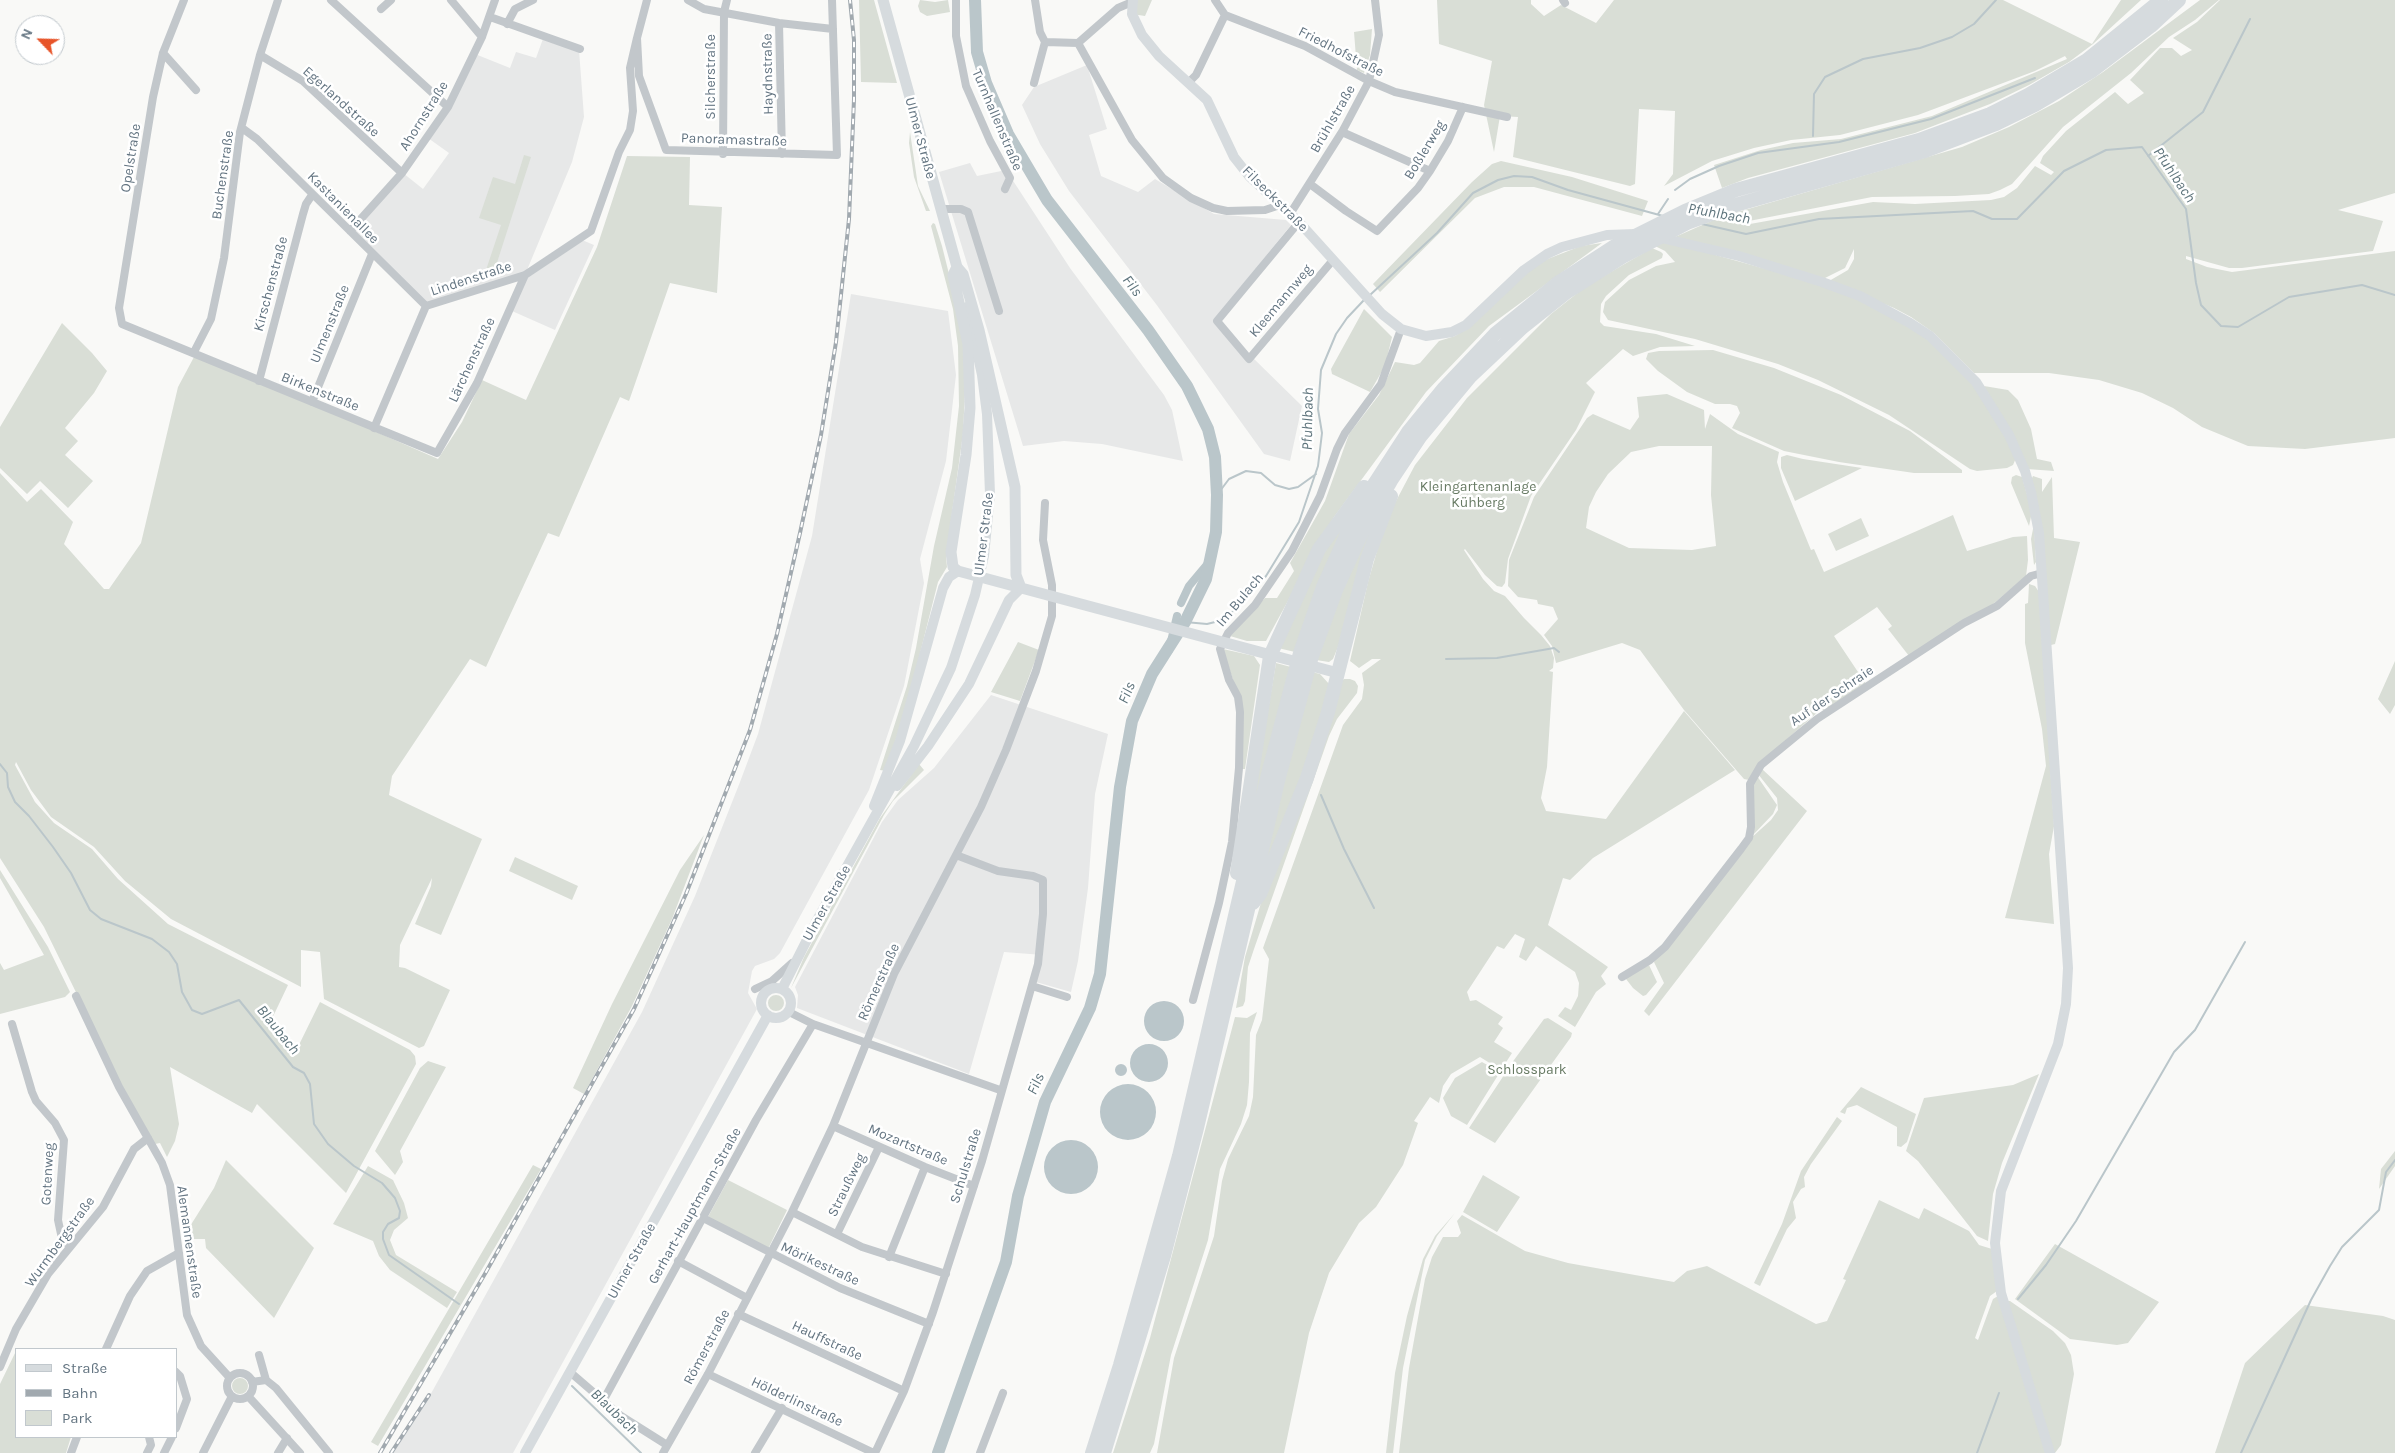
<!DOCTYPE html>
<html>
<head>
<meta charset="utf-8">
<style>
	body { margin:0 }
	#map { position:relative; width:2395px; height:1453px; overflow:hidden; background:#f9f9f7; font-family:Karla,sans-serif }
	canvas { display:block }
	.legend { position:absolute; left:15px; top:1348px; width:162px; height:90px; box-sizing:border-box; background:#fff; border:1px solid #c1c8cd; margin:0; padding:6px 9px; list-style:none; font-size:15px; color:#647582 }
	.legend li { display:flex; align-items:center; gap:10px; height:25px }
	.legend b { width:25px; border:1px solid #c1c8cd }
	.north { position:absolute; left:15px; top:15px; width:50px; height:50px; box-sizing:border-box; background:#fff; border:1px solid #c1c8cd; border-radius:50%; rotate:294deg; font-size:14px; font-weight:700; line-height:20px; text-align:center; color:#647582 }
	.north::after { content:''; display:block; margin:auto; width:18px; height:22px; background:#e75429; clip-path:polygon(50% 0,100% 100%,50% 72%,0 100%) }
</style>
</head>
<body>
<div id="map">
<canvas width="2395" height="1453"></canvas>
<ul class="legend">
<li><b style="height:6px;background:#d6dbde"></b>Straße</li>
<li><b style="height:6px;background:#a1a9af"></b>Bahn</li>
<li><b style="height:14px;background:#d9ded6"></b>Park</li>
</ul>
<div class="north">N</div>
</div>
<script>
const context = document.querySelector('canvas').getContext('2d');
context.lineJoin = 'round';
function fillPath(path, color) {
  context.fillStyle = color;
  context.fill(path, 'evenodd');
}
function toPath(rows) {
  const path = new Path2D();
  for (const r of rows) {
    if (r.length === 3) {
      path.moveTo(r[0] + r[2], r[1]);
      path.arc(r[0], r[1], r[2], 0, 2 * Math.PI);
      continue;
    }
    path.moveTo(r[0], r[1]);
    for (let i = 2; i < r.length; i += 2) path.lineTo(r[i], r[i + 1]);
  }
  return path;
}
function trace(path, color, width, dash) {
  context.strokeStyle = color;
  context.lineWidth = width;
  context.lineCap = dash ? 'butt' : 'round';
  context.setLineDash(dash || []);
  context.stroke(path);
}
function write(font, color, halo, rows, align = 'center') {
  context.font = font + ' Karla,sans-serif';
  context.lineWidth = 5;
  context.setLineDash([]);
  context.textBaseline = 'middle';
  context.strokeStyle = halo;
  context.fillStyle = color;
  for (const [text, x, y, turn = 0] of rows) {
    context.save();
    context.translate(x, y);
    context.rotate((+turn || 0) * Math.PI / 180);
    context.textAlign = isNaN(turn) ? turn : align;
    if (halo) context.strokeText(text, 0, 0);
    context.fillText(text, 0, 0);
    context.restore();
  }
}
fillPath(toPath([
	[544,36,579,50,584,117,572,162,527,270,525,274,426,305,351,231,403,173,423,189,449,153,428,138,475,54,510,68,516,52,536,58],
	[1087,65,1107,129,1089,135,1101,176,1138,192,1155,179,1214,214,1286,220,1291,225,1216,317,1250,355,1302,406,1290,461,1264,454,1156,304,1069,191,1040,144,1022,105,1034,87],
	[970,163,977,176,1006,170,1070,268,1164,395,1172,410,1183,461,1102,444,1064,441,1023,446,939,172],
	[582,240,594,245,555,330,512,311,528,274],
	[851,294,948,311,956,375,946,461,920,559,924,583,904,686,869,790,780,953,774,959,755,966,752,971,748,993,757,1009,513,1453,393,1453,428,1399,642,1012,695,896,740,782,758,734,812,536],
	[991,695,1108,734,1095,794,1088,888,1078,961,1071,992,1036,982,1043,955,1004,952,969,1074,797,1008,798,995,795,987,882,822,898,800,934,768]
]), '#e7e8e8');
fillPath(toPath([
	[859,0,874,0,897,83,861,82],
	[920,0,935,2,948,0,950,12,927,16,920,12,918,6],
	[1133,0,1152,0,1145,16,1132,14],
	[1437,0,1531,0,1531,4,1544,16,1561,5,1596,23,1614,0,2003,0,2092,44,2121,0,2141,0,2093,44,2069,62,2029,85,1990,104,1915,133,1748,178,1722,188,1714,165,1761,150,1793,143,1841,139,1932,116,2067,59,2065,56,2035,71,1918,115,1840,135,1791,140,1754,148,1712,161,1664,186,1673,174,1675,111,1639,109,1635,184,1630,186,1513,157,1518,117,1500,116,1494,152,1484,105,1492,61,1439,44],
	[2200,0,2219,0,2195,20,2169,37,2131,73,2063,127,2012,184,2000,190,1989,194,1955,196,1872,197,1749,221,1734,220,1724,216,1962,147,2009,127,2059,101,2103,72],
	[2220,0,2395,0,2395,193,2338,210,2383,221,2373,251,2242,268,2229,268,2186,256,2186,259,2207,267,2232,272,2395,251,2395,438,2305,449,2248,446,2202,427,2173,408,2142,393,2099,380,2049,373,1974,373,1934,333,1911,317,1894,308,1829,281,1848,270,1854,259,1854,249,1845,268,1823,279,1675,237,1718,218,1732,223,1750,224,1873,202,1915,204,1991,200,2004,197,2017,188,2035,166,2051,175,2054,172,2040,163,2043,156,2066,131,2115,92,2128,104,2144,93,2130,80,2160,48,2172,48,2181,56,2192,50,2173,38,2197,22],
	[1372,29,1370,55,1364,73,1357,70,1354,32],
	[910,132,918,186,930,211,926,211,914,177,909,143],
	[524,155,531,157,493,275,485,273,501,225,479,218,493,177,515,184],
	[627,156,690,157,689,205,722,207,717,293,670,283,629,401,620,397,559,537,548,533,486,667,470,659,392,776,389,795,482,839,441,935,415,924,431,886,432,878,400,945,399,967,405,968,450,990,424,1046,419,1048,324,999,320,952,301,950,301,987,171,919,125,881,94,847,51,817,31,790,16,762,15,765,35,802,54,823,92,849,118,879,168,924,288,985,269,1025,285,1042,293,1057,320,1002,410,1050,415,1056,416,1064,346,1193,257,1104,252,1113,170,1067,179,1124,175,1141,167,1157,160,1143,155,1144,119,1080,44,927,0,858,0,473,27,502,41,489,73,522,64,544,104,589,109,589,141,543,178,387,194,357,315,405,438,459,462,422,482,380,526,400,597,247],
	[1501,161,1572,177,1648,201,1642,216,1534,187,1504,187,1475,198,1380,292,1373,284,1472,182,1492,164],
	[933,223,935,224,942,246,960,318,966,369,963,434,946,556,947,567,938,582,909,697,886,771,880,770,907,686,916,648,934,546,952,468,959,406,958,346,953,309,931,226],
	[1665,241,1820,284,1888,312,1927,339,1974,384,1993,412,2016,458,2013,465,2007,468,1977,471,1970,469,1889,415,1818,380,1778,364,1695,339,1608,320,1603,312,1605,302,1629,280,1656,266,1675,262,1665,251,1655,246],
	[1602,243,1489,326,1426,392,1334,517,1266,641,1247,641,1230,636,1265,598,1277,598,1294,571,1290,563,1325,501,1349,434,1379,395,1395,362,1414,365,1420,363,1439,341,1455,336,1466,329,1525,274,1545,260,1581,246],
	[1652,248,1661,252,1663,254,1662,258,1629,275,1606,296,1601,304,1600,322,1604,326,1656,334,1695,346,1660,347,1633,356,1623,349,1586,383,1595,392,1576,430,1531,496,1508,559,1505,583,1502,587,1497,586,1485,575,1465,549,1464,550,1483,579,1494,591,1505,596,1524,618,1541,635,1550,646,1554,658,1553,668,1549,671,1553,672,1547,767,1541,798,1546,811,1606,819,1684,711,1735,770,1593,858,1570,880,1563,878,1548,925,1608,967,1601,976,1606,984,1596,992,1575,1027,1558,1016,1565,1007,1571,1010,1578,996,1579,983,1575,972,1536,946,1526,961,1519,957,1525,939,1515,934,1504,949,1497,946,1467,992,1470,1001,1476,1000,1503,1017,1498,1024,1503,1028,1494,1042,1512,1053,1501,1070,1480,1057,1451,1074,1443,1086,1439,1103,1430,1097,1414,1121,1418,1123,1403,1165,1376,1207,1359,1223,1329,1273,1309,1333,1284,1453,1157,1453,1174,1358,1214,1236,1222,1181,1228,1159,1249,1116,1253,1097,1256,1035,1262,1020,1269,959,1263,948,1343,725,1362,699,1364,685,1362,673,1381,659,1372,659,1359,668,1350,661,1368,582,1386,520,1415,465,1467,398,1551,314,1585,287],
	[1364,309,1392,337,1385,366,1370,392,1332,374,1331,369],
	[62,323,92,353,107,371,94,393,65,428,78,441,65,455,93,481,68,508,40,481,27,494,0,468,0,427],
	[1713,350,1774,368,1841,395,1910,431,1962,470,1962,473,1914,473,1839,462,1784,451,1732,428,1740,413,1737,406,1730,404,1715,404,1687,392,1658,371,1646,359,1648,353,1659,351],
	[1984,386,2008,390,2018,400,2031,429,2037,459,2051,462,2054,471,2027,469],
	[1667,394,1704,410,1705,429,1710,414,1738,434,1779,452,1777,462,1783,482,1811,550,1814,549,1824,572,1953,515,1967,551,2013,537,2027,536,2028,560,2026,576,1992,605,1961,621,1909,656,1888,629,1892,626,1877,607,1834,636,1866,684,1830,708,1819,711,1761,762,1749,780,1744,779,1684,710,1640,650,1622,643,1556,663,1552,646,1544,635,1558,619,1553,607,1538,604,1537,600,1518,597,1508,586,1509,560,1534,497,1587,418,1593,414,1630,430,1639,417,1637,397],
	[1659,446,1712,446,1711,495,1716,546,1692,550,1629,548,1586,528,1589,507,1596,492,1608,474,1631,452],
	[1787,455,1803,459,1862,468,1795,501,1781,468,1781,457],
	[2016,475,2022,477,2032,512,2029,526,2011,483,2012,477],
	[2033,476,2042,479,2042,492,2052,477,2054,538,2080,542,2055,644,2051,645,2031,480],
	[1353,508,1295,652,1278,648,1329,543],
	[1377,513,1338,647,1333,659,1329,662,1316,660,1327,625],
	[1861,518,1869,536,1836,551,1828,534],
	[2034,524,2036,562,2034,565,2031,539],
	[2029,584,2035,586,2039,592,2054,826,2049,854,2054,924,2005,918,2046,766,2042,729,2025,643,2025,604,2028,603],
	[1018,642,1039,650,1020,701,991,692],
	[1223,649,1254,656,1260,665,1245,769,1241,769,1243,711],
	[2395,661,2395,705,2390,714,2378,699],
	[1276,663,1291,667,1245,847],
	[1312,672,1320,674,1330,685,1305,768,1262,876,1281,788],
	[1344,679,1350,679,1355,681,1358,686,1357,693,1337,719,1329,736,1254,949,1248,967,1245,1001,1243,1006,1236,1008,1245,957,1263,896,1340,683],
	[919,764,924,770,893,801,884,815,791,988,804,957,880,818],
	[1762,769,1807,811,1649,1016,1644,1011,1664,983,1654,962,1655,959,1751,838,1771,820,1778,810,1777,798,1758,774],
	[1757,776,1777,805,1773,814,1753,835,1752,787],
	[704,835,672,919,632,1006,584,1094,573,1088,612,1004,680,870],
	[515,857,578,886,572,900,509,871],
	[0,870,48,947,70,992,65,997,0,1014,0,963,4,970,44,955,0,878],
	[1649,965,1657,982,1646,995,1643,996,1633,988,1626,979,1627,976],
	[776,1003,8],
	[1257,1012,1250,1033,1249,1082,1247,1105,1241,1124,1220,1169,1208,1240,1171,1355,1154,1444,1150,1453,1113,1453,1150,1338,1235,1017,1247,1018],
	[1548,1018,1572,1033,1571,1037,1495,1143,1469,1128,1514,1060,1544,1019],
	[428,1061,446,1067,400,1151,403,1162,395,1175,375,1151,420,1068],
	[1482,1062,1500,1072,1467,1125,1451,1116,1443,1098,1455,1078],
	[2039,1074,2002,1163,1993,1194,1988,1241,1977,1236,1918,1161,1906,1151,1924,1098,2013,1085],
	[1861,1087,1916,1114,1907,1142,1901,1147,1897,1146,1897,1127,1857,1105,1847,1108,1845,1114,1840,1112],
	[1837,1117,1842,1121,1811,1164,1804,1177,1805,1187,1801,1189,1793,1202,1796,1218,1787,1229,1760,1286,1754,1283,1782,1224,1801,1171],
	[2395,1151,2395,1166,2379,1189,2381,1169],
	[226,1160,314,1248,274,1318,206,1248,205,1239,188,1239,187,1231,214,1188],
	[533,1165,541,1169,378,1446,371,1442],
	[368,1166,393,1180,404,1203,408,1218,394,1230,390,1240,396,1255,457,1292,447,1308,390,1270,379,1256,373,1241,333,1224],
	[1483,1175,1520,1197,1497,1232,1463,1212],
	[728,1180,787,1210,768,1249,708,1217],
	[1879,1200,1919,1219,1924,1208,1969,1231,1979,1245,1992,1249,1997,1291,1990,1296,1975,1338,1978,1340,1993,1299,1998,1296,2046,1453,1399,1453,1409,1368,1425,1279,1432,1257,1443,1237,1458,1237,1461,1233,1457,1221,1462,1215,1525,1251,1568,1263,1674,1282,1687,1271,1707,1266,1816,1324,1827,1321,1846,1280,1843,1279],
	[1455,1213,1437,1236,1425,1260,1403,1368,1393,1453,1386,1453,1395,1373,1407,1316,1423,1259,1435,1236],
	[2055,1244,2159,1302,2128,1343,2117,1345,2070,1339,2015,1299],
	[2007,1301,2010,1301,2053,1331,2065,1343,2071,1355,2074,1374,2061,1445,2055,1453,2053,1453],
	[2305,1305,2383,1316,2395,1320,2395,1453,2215,1453,2245,1363],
	[16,1351,16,1437,71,1437,66,1453,0,1453,0,1384],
	[240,1386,8]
]), '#d9ded6');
fillPath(toPath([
	[1164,1021,20],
	[1149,1063,19],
	[1121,1070,6],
	[1128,1112,28],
	[1071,1167,27]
]), '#bac6ca');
trace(toPath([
	[1813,136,1814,94,1825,77,1863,59,1920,48,1952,37,1974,24,1996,0],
	[2148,156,2203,112,2250,19],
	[1675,190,1690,179,1719,166,1758,153,1839,142,1931,119,2035,78],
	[1658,214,1668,199],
	[1702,224,1746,234,1819,219,1973,211,1992,219,2017,219,2064,171,2106,150,2142,147,2186,209,2196,283,2201,305,2221,326,2238,327,2289,297,2362,285,2395,295],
	[1370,295,1437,233,1473,193,1498,180,1514,176,1532,177,1568,190,1663,216],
	[1217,495,1229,479,1246,471,1261,473,1275,485,1289,489,1298,487,1316,474],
	[1185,622,1207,624,1219,621,1239,607,1266,576,1299,522,1318,466,1322,433,1318,409,1321,370,1336,334,1347,318,1364,300],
	[1446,659,1497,658,1554,648,1559,652],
	[0,764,7,773,8,787,15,802,29,816,53,847,71,873,90,910,101,919,152,939,169,952,177,964,182,992,192,1010,202,1014,239,1000,293,1067,304,1073,310,1084,314,1124,328,1144,354,1166,382,1183,395,1198,400,1211,399,1218,388,1224,383,1232,383,1239,389,1255,459,1304],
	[1321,795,1344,849,1374,908],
	[2018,1299,2046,1265,2076,1221,2174,1052,2195,1030,2245,942],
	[572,1386,641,1453],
	[1977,1453,1999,1393],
	[2241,1453,2311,1300,2330,1266,2342,1247,2379,1210,2386,1172,2395,1160]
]), '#bac6ca', 2);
trace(toPath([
	[1181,603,1189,586,1210,561],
	[1169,650,1177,616]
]), '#bac6ca', 8);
trace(toPath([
	[938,1453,1006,1262,1018,1196,1045,1102,1090,1008,1100,974,1120,787,1132,721,1152,674,1185,622,1206,579,1216,532,1217,495,1215,457,1208,429,1187,386,1148,330,1047,200,1008,134,986,83,977,52,975,0]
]), '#bac6ca', 12);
trace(toPath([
	[184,0,163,53,153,97,119,308,122,324,437,453,477,383,525,275],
	[331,0,448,107],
	[451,0,482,37],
	[647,0,637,38,639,76,666,150,837,155,832,0],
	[688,0,704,9,779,23,833,29],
	[956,0,956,36,966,86,990,141,1010,178,1005,189],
	[1215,0,1225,15,1305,46,1369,81,1395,92,1507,117],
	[1563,0,1565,3],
	[381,9,391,0],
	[490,17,580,49],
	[779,23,782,154],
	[507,24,515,9,533,0],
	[1045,42,1078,43],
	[1078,43,1132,140,1163,178,1191,198,1213,208,1227,211,1265,210,1280,205],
	[1078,43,1118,8,1132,2],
	[163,53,196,90],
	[260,55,303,81,402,173],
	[1189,82,1196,75,1225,15],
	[1034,83,1045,42,1040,32,1035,0],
	[242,128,257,139,426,306],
	[1342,132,1430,171],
	[723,154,724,12,727,0],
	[1310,184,1346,211,1377,231,1418,188,1430,171,1448,141,1463,107],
	[941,209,961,209,968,212,999,311],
	[1290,214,1342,132,1369,81,1379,35,1375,0],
	[1299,222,1217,321,1249,359,1333,260],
	[350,231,402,173,448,107,482,37,495,0],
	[194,352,211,319,224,258,240,132,260,55,278,0],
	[259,381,303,214,306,204,312,195],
	[312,402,372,254],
	[374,428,426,306,525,275,591,231,619,152,630,130,633,111,630,68,637,38],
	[1622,977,1650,960,1665,947,1741,849,1749,838,1751,827,1750,784,1761,765,1817,719,1964,623,1997,606,2031,576,2042,573],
	[1032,986,1067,997],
	[755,989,772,981,792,963],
	[76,996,119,1087,162,1163,170,1185,187,1315,201,1346,230,1378],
	[1193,1000,1219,903,1232,842,1239,768,1240,712,1238,697,1229,680,1220,649,1228,633,1255,605,1292,551,1320,496,1337,449,1345,433,1381,384,1401,329],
	[789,1012,813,1024,1000,1090],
	[12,1024,32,1092,36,1101,55,1123,64,1140,58,1220,61,1234,69,1246],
	[833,1126,925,1167,974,1186],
	[792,1212,862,1247,946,1274],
	[703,1218,840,1288,929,1324],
	[837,1234,879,1147],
	[889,1257,925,1167],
	[678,1261,747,1298],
	[738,1314,904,1391],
	[106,1349,130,1296,147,1271,179,1253],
	[259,1355,266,1380],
	[0,1367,16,1329,48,1274,103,1207,134,1149,148,1138],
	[176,1372,180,1376,187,1399,176,1428],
	[570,1372,621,1416,667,1445],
	[240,1386,13],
	[708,1374,874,1453],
	[252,1382,266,1380,276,1388,329,1453],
	[248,1396,300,1453],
	[603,1401,756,1120,813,1024],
	[71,1453,77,1437],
	[147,1453,151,1445,149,1437],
	[164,1453,172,1437],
	[203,1453,232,1396],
	[278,1453,287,1438],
	[663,1453,708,1374,792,1212,833,1126,894,974,981,807,1006,750,1036,671,1052,616,1052,585,1043,540,1045,503],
	[755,1453,782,1408],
	[875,1453,904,1391,933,1312,982,1161,1038,964,1043,914,1043,880,1033,876,998,871,956,855],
	[980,1453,1003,1393]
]), '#c2c7cb', 8);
trace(toPath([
	[1133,0,1132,14,1142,35,1159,56,1207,100,1234,157,1249,176,1299,222,1382,314,1401,329,1426,336,1452,332,1466,325,1524,270,1547,254,1562,247,1607,235,1636,234],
	[1657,237,1739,256,1822,282,1860,296,1910,323,1930,336,1976,382,2009,435,2025,471,2031,492,2039,533,2068,968,2066,1004,2058,1044,2001,1191,1995,1243,2001,1293,2050,1453],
	[897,786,928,746,969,684,1009,600,1021,588],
	[874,806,900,741,943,588,949,577,958,571],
	[776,1003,15],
	[782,989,816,922,914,746,951,668,975,595,984,556,990,494,987,414,982,375,967,307],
	[525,1453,768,1015]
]), '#d6dbde', 10);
trace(toPath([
	[883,0,957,267,963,274,979,330,1015,487,1016,575,1021,588],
	[957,267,953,275,968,344,970,408,966,455,951,552,953,567,958,571,1338,673]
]), '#d6dbde', 11);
trace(toPath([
	[1237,873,1270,656,1319,549,1364,487],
	[1253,903,1260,894,1307,778,1328,712,1367,559,1391,496],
	[1092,1453,1120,1365,1179,1156,1268,774,1300,653,1323,587,1351,525,1369,492,1408,432,1444,388,1495,334,1559,282,1613,247,1685,211,1736,190,1919,140,1990,114,2028,95,2087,60,2161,0],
	[1104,1453,1164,1256,1197,1128,1279,777,1312,656,1336,590,1364,528,1392,479,1420,437,1470,377,1523,327,1567,292,1622,257,1687,223,1739,204,1925,151,1996,124,2035,105,2092,71,2151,26,2179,0]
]), '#d6dbde', 14);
const rail = toPath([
	[380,1453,486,1272,634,1009,686,894,750,730,777,634,800,533,821,435,836,342,849,219,854,99,854,40,850,0],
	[391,1453,429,1395]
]);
trace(rail, '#a1a9af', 4);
trace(rail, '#fff', 2, [5.5]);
write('14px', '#647582', '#fff', [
	["Friedhofstraße",1341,52,27],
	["Haydnstraße",768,74,-91],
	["Silcherstraße",711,77,-90],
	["Egerlandstraße",341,102,42],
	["Ahornstraße",424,116,-58],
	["Brühlstraße",1333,119,-60],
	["Turnhallenstraße",997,120,67],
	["Ulmer Straße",920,138,75],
	["Panoramastraße",734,140,2],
	["Boßlerweg",1425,150,-59],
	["Opelstraße",131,158,-81],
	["Buchenstraße",223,175,-82],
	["Filseckstraße",1275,199,45],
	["Kastanienallee",343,208,45],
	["Lindenstraße",471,279,-18],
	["Kirschenstraße",271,284,-75],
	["Kleemannweg",1281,301,-50],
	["Ulmenstraße",330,324,-68],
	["Lärchenstraße",472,360,-65],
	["Birkenstraße",320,392,22],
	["Ulmer Straße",984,534,-83],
	["Im Bulach",1240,600,-50],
	["Auf der Schraie",1832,696,-34],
	["Ulmer Straße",827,903,-61],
	["Römerstraße",879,982,-66],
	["Mozartstraße",908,1145,23],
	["Schulstraße",966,1166,-73],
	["Gotenweg",48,1174,-87],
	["Straußweg",847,1185,-64],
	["Gerhart-Hauptmann-Straße",695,1206,-61],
	["Wurmbergstraße",60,1242,-54],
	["Alemannenstraße",189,1242,82],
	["Ulmer Straße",632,1261,-61],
	["Mörikestraße",820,1264,25],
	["Hauffstraße",827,1341,25],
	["Römerstraße",707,1347,-62],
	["Hölderlinstraße",797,1402,25]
]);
write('14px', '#677a63', '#fff', [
	["Kleingartenanlage",1478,487],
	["Kühberg",1478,503],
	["Schlosspark",1527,1070]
]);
write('italic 15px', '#5e747c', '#fff', [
	["Pfuhlbach",2174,175,56],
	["Pfuhlbach",1719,214,10],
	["Fils",1132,286,53],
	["Pfuhlbach",1308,419,-89],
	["Fils",1127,693,-67],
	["Blaubach",278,1030,51],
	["Fils",1036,1084,-66],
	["Blaubach",614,1412,44]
]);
</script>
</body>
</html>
